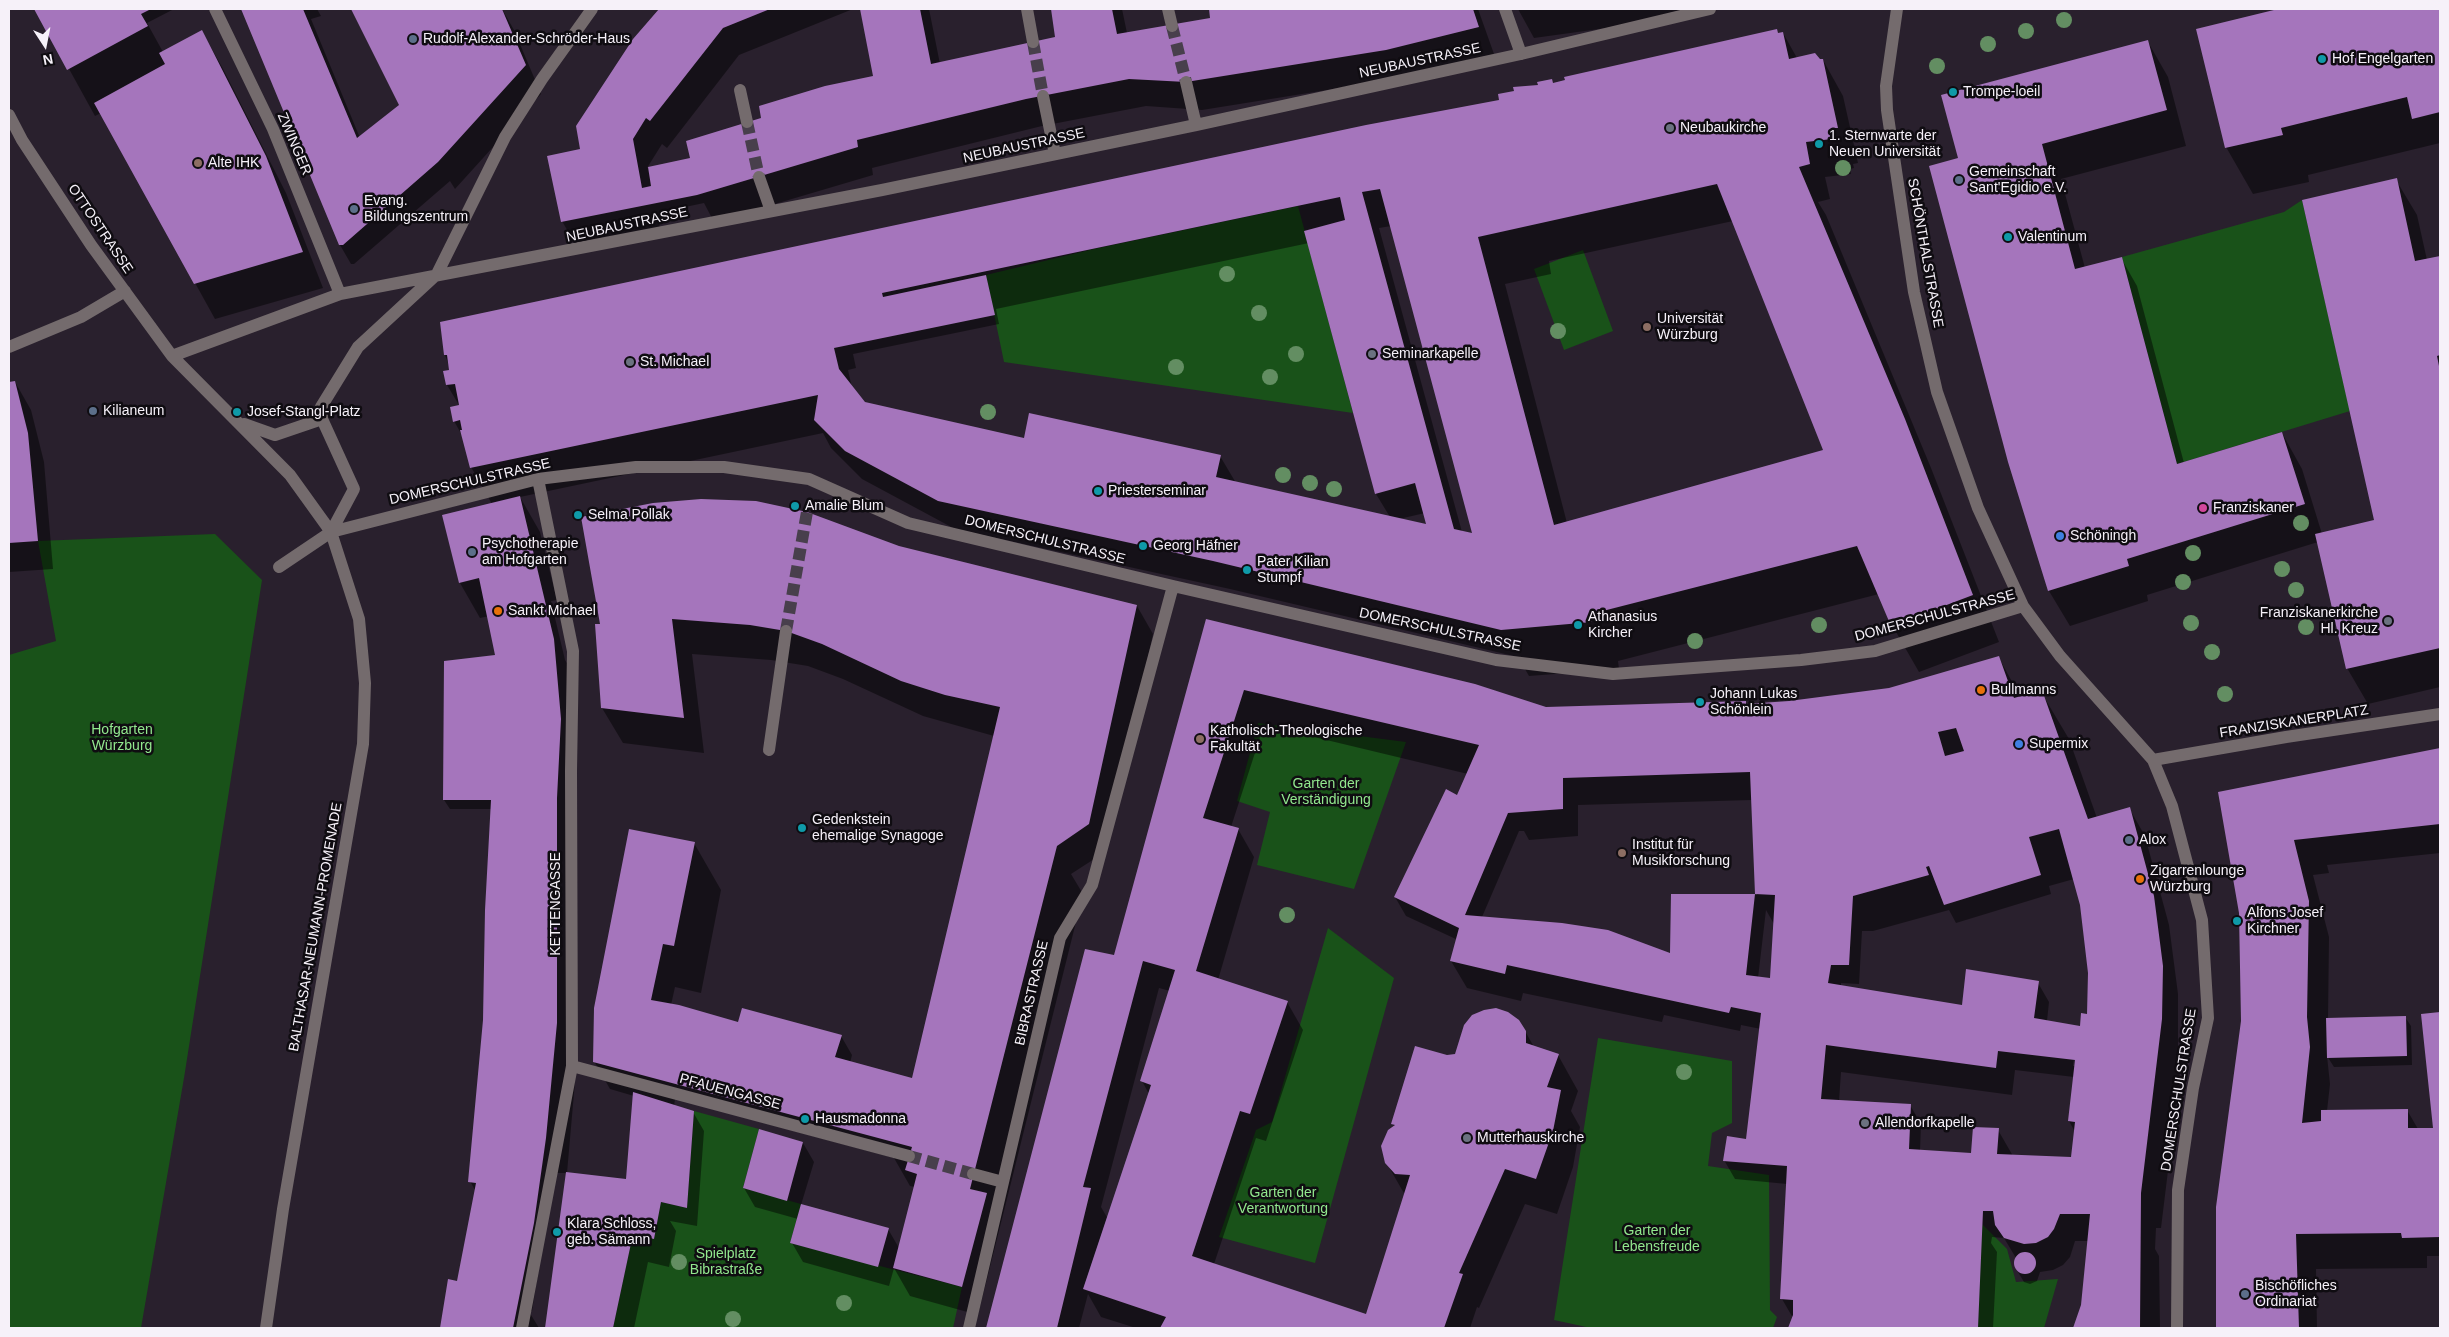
<!DOCTYPE html>
<html>
<head>
<meta charset="utf-8">
<style>
	body { margin:0 }
	#map { position:relative; width:2449px; height:1337px; overflow:hidden; background:#29202d; font-family:Helvetica,sans-serif }
	canvas { display:block }
	.frame { position:absolute; inset:0; border:10px solid #f6f1f9; pointer-events:none }
	.north { position:absolute; left:20px; top:20px; width:50px; height:50px; -webkit-text-stroke:4px #0f0c11; paint-order:stroke; rotate:169deg; font-size:14px; font-weight:700; line-height:20px; text-align:center; color:#f6f1f9 }
	.north::after { content:''; display:block; margin:auto; width:18px; height:22px; background:#f6f1f9; clip-path:polygon(50% 0,100% 100%,50% 72%,0 100%) }
</style>
</head>
<body>
<div id="map">
<canvas width="2449" height="1337"></canvas>
<div class="frame"></div>
<div class="north">N</div>
</div>
<script>
const context = document.querySelector('canvas').getContext('2d');
context.lineJoin = 'round';
function fillPath(path, color) {
  context.fillStyle = color;
  context.fill(path, 'evenodd');
}
function toPath(rows) {
  const path = new Path2D();
  for (const r of rows) {
    if (r.length === 3) {
      path.moveTo(r[0] + r[2], r[1]);
      path.arc(r[0], r[1], r[2], 0, 2 * Math.PI);
      continue;
    }
    path.moveTo(r[0], r[1]);
    for (let i = 2; i < r.length; i += 2) path.lineTo(r[i], r[i + 1]);
  }
  return path;
}
function trace(path, color, width, dash) {
  context.strokeStyle = color;
  context.lineWidth = width;
  context.lineCap = dash ? 'butt' : 'round';
  context.setLineDash(dash || []);
  context.stroke(path);
}
function write(font, color, halo, rows, align = 'center') {
  context.font = font + ' Helvetica,sans-serif';
  context.lineWidth = 5;
  context.setLineDash([]);
  context.textBaseline = 'middle';
  context.strokeStyle = halo;
  context.fillStyle = color;
  for (const [text, x, y, turn = 0] of rows) {
    context.save();
    context.translate(x, y);
    context.rotate((+turn || 0) * Math.PI / 180);
    context.textAlign = isNaN(turn) ? turn : align;
    if (halo) context.strokeText(text, 0, 0);
    context.fillText(text, 0, 0);
    context.restore();
  }
}
fillPath(toPath([
	[2302,200,2350,411,2177,464,2122,257,2284,212],
	[1298,206,1353,413,1004,362,986,275,1094,249],
	[1583,250,1613,331,1564,350,1534,269],
	[215,534,262,580,184,1078,141,1328,9,1328,9,655,56,641,38,541],
	[1258,723,1406,742,1354,889,1257,865,1270,812,1237,801],
	[1328,928,1394,978,1315,1263,1219,1237,1256,1130,1272,1122],
	[1598,1038,1732,1061,1732,1123,1712,1133,1708,1166,1769,1175,1770,1310,1777,1317,1773,1328,1591,1328,1554,1320],
	[694,1111,759,1129,743,1188,801,1204,790,1243,962,1287,953,1328,613,1328,633,1234,654,1239,661,1202,687,1208],
	[1981,1223,2007,1249,2016,1282,2058,1279,2044,1328,1978,1328]
]), '#195219');
fillPath(toPath([
	[36,9,174,9,147,23,163,52,202,32,222,67,286,193,323,288,215,319,101,113,95,116],
	[243,9,317,9,321,16,311,19,360,138,401,105,352,9,502,9,514,30,541,94,455,189,450,181,354,264,351,264,340,245],
	[660,9,853,9,739,55,667,148,662,144,647,168,691,159,762,119,874,77,861,9,929,9,940,64,1057,38,1052,9,1122,9,1127,33,1212,19,1210,9,1478,9,1494,54,1402,78,1202,110,1146,106,1042,126,872,168,873,175,714,222,704,203,657,213,661,233,578,249,562,221,582,150,634,40],
	[1518,9,1685,9,1621,26,1534,38],
	[2284,9,2440,9,2440,143,2308,175,2309,182,2253,194,2226,147,2198,29],
	[1783,33,1797,58,1823,60,1843,96,1858,163,1853,164,1854,168,1850,169,1851,174,1825,177,1830,199,1818,202,1826,215,1931,468,1999,642,1919,672,1892,625,1879,594,1618,661,1619,669,1529,676,1518,657,1230,589,955,529,862,479,831,448,823,433,520,497,540,532,557,600,551,601,565,660,570,668,577,1059,567,1173,554,1173,532,1311,528,1310,539,1328,441,1328,449,1281,458,1282,476,1192,470,1181,485,1020,492,809,450,809,444,800,496,657,489,616,480,618,460,583,492,504,471,467,463,437,454,421,459,405,447,385,444,372,451,371,445,355,441,323,1501,102,1553,84],
	[1733,221,1824,451,1567,523,1505,284,1551,274,1549,261],
	[1391,226,1474,535,1462,532,1379,228],
	[1309,243,1376,494,1390,517,1236,483,1220,456,1025,439,864,403,852,388,848,370,856,368,853,354,999,324,996,309],
	[1425,513,1428,526,1399,519],
	[2148,42,2168,77,2186,146,2061,179,2085,268,2121,258,2137,286,2184,463,2282,433,2302,469,2322,534,2376,521,2396,180,2417,215,2427,260,2440,257,2440,687,2368,704,2347,668,2318,542,2147,595,2148,601,2070,626,2049,591,2009,462,1959,159],
	[15,382,31,410,44,462,53,569,9,572,9,384],
	[899,547,1137,606,1153,634,1105,852,1071,874,1083,894,978,1315,910,1296,894,1268,889,1286,803,1262,792,1243,798,1219,755,1207,744,1188,803,1143,814,1162,801,1205,888,1229,899,1248,915,1187,910,1186,894,1158,675,1099,674,1106,693,1112,704,1131,697,1226,670,1221,676,1231,669,1267,648,1262,634,1328,546,1328,552,1296,628,1184,634,1096,610,1089,594,1061,595,1009,630,830,694,843,721,890,701,993,675,987,671,1005,739,1024,841,1036,852,1055,850,1063,913,1080,994,736,923,716,843,679,808,666,771,660,692,654,704,753,623,743,602,708,596,625],
	[1207,621,1546,708,1745,702,1747,705,1789,703,1889,689,1999,658,2021,698,2041,692,2069,739,2097,818,2129,808,2145,836,2169,925,2178,994,2178,1048,2182,1056,2161,1228,2156,1228,2155,1249,2159,1256,2160,1328,2074,1328,2082,1305,2089,1241,2075,1241,2070,1257,2063,1265,2053,1270,2040,1272,2037,1281,2030,1284,2024,1282,2015,1267,2016,1258,2004,1238,1992,1237,1991,1243,1997,1252,1993,1328,1789,1328,1793,1318,1782,1299,1787,1184,1735,1179,1724,1160,1747,1139,1761,1029,1741,1025,1740,1031,1664,1015,1662,1022,1523,993,1521,1001,1467,988,1451,961,1458,940,1406,916,1395,897,1458,796,1468,774,1264,725,1231,827,1238,829,1254,857,1218,980,1287,1002,1303,1030,1266,1141,1256,1138,1214,1264,1367,1316,1405,1195,1386,1162,1395,1127,1393,1124,1447,1056,1456,1055,1525,1031,1534,1047,1558,1055,1578,1091,1571,1111,1580,1127,1573,1167,1557,1214,1525,1204,1479,1308,1477,1307,1470,1328,1136,1328,1101,1317,1088,1294,1079,1328,987,1328,1086,951,1115,956],
	[1752,800,1757,895,1672,896,1672,954,1482,917,1519,831,1524,831,1529,840,1578,836,1578,805],
	[2074,879,2081,905,2089,973,2089,1015,2081,1028,2047,1021,2049,1002,2038,983,1965,1007,1841,986,1841,983,1859,984,1862,931,1873,931,1949,910,1956,923,2051,894,2049,886],
	[1766,910,1774,924,1771,979,1758,978],
	[1159,988,1170,991,1142,1081,1149,1094,1108,1219,1101,1207],
	[2076,1042,2076,1066,2073,1066],
	[2015,1070,2074,1077,2069,1121,2075,1132,2072,1161,2013,1156,1998,1130,1972,1154,1920,1151,1921,1124,1910,1105,1839,1101,1841,1072,2012,1095],
	[2440,750,2440,853,2327,865,2329,873,2313,875,2329,937,2328,1020,2405,1017,2411,1026,2412,1065,2334,1067,2327,1056,2330,1084,2327,1111,2407,1110,2418,1129,2434,1129,2422,1016,2440,1014,2440,1256,2427,1256,2427,1268,2316,1269,2317,1328,2218,1328,2217,1207,2243,1022,2241,913,2219,793]
]), '#0007');
fillPath(toPath([
	[34,9,151,9,141,14,148,26,67,70],
	[241,9,303,9,357,138,399,105,351,9,502,9,526,65,438,162,343,245,339,245],
	[659,9,770,9,723,28,650,121,646,118,633,139,642,188,651,186,648,167,690,158,686,141,761,118,759,106,825,86,873,76,860,9,920,9,931,64,1055,37,1051,9,1112,9,1117,34,1210,18,1209,9,1473,9,1479,27,1386,50,1186,82,1129,79,1026,99,857,140,858,147,697,195,561,222,547,156,580,149,576,126,633,39],
	[2278,9,2440,9,2440,112,2412,119,2407,97,2281,128,2283,135,2225,148,2196,29],
	[1777,29,1778,33,1783,32,1789,59,1815,53,1820,59,1823,59,1838,128,1834,128,1834,133,1831,134,1832,139,1806,142,1810,164,1799,167,1905,419,1973,595,1891,626,1857,546,1591,614,1592,622,1501,630,1213,561,938,501,845,451,814,420,818,395,470,468,460,430,462,430,460,420,453,422,450,407,459,405,455,384,446,385,443,371,449,370,447,355,444,355,440,322,1366,125,1499,100,1498,94,1514,91,1513,87,1538,85,1537,82,1552,79,1553,83,1565,80,1564,77],
	[1717,184,1823,450,1554,525,1478,237],
	[1380,189,1472,533,1454,529,1362,192],
	[1340,197,1345,220,1304,231,1375,494,1415,483,1426,524,1216,477,1221,455,1029,413,1024,438,865,402,839,369,834,348,995,315,986,275,883,297,882,293],
	[202,30,266,156,303,252,194,284,94,103,165,64,159,53],
	[2148,40,2167,110,2042,144,2075,269,2122,257,2177,464,2282,432,2305,504,2127,559,2129,566,2048,591,2008,462,1929,166,1958,158,1941,95],
	[2397,178,2415,261,2440,256,2440,355,2437,356,2440,371,2440,648,2346,669,2315,534,2374,520,2302,200],
	[15,381,28,433,38,541,9,543,9,382],
	[520,496,554,639,561,719,557,798,557,1023,546,1138,534,1223,513,1328,440,1328,448,1279,457,1281,476,1183,468,1182,483,1020,485,910,491,800,443,800,444,661,495,655,479,578,459,583,442,515],
	[701,499,756,501,807,512,899,546,1137,605,1089,824,1057,846,970,1189,987,1193,962,1287,893,1268,917,1174,905,1170,912,1147,593,1062,594,1008,629,829,695,842,674,946,663,944,651,1000,679,1005,738,1022,742,1008,842,1035,835,1057,912,1078,1000,707,945,695,901,681,822,644,786,631,750,625,672,619,684,718,601,708,595,624,600,624,581,517,653,503],
	[1206,619,1475,684,1546,707,1746,701,1746,704,1789,701,1889,688,1999,656,2014,698,2042,690,2088,819,2130,807,2154,896,2163,966,2162,1019,2141,1193,2140,1328,2073,1328,2081,1305,2090,1214,2060,1214,2054,1229,2048,1237,2036,1243,2024,1244,2004,1238,1995,1225,1993,1211,1983,1211,1978,1328,1788,1328,1793,1315,1793,1300,1780,1299,1787,1166,1723,1161,1727,1136,1746,1139,1761,1013,1731,1007,1729,1013,1507,965,1505,974,1450,961,1459,928,1394,897,1446,789,1457,795,1479,745,1244,690,1203,818,1239,828,1196,971,1288,1001,1250,1114,1240,1111,1192,1256,1366,1314,1410,1175,1395,1174,1385,1163,1381,1146,1388,1130,1395,1125,1391,1124,1415,1046,1447,1055,1455,1054,1464,1025,1472,1015,1484,1010,1496,1008,1508,1012,1519,1020,1526,1031,1526,1043,1559,1054,1547,1087,1561,1090,1553,1131,1536,1179,1505,1169,1459,1273,1463,1274,1444,1328,1160,1328,1166,1317,1083,1289,1151,1085,1140,1081,1175,970,1143,961,1083,1187,1091,1188,1057,1328,986,1328,1085,949,1114,955],
	[1956,728,1964,751,1945,756,1938,732],
	[1750,772,1755,894,1775,895,1770,978,1746,975,1755,894,1671,894,1670,953,1608,930,1562,923,1465,915,1508,813,1563,809,1563,778],
	[2059,829,2080,905,2088,973,2087,1014,2081,1013,2080,1026,2034,1018,2039,981,1966,969,1962,1005,1828,983,1831,965,1849,965,1853,896,1929,875,1926,867,1929,866,1944,905,2041,875,2029,837],
	[1826,1045,1996,1068,1998,1051,2075,1060,2068,1121,2075,1122,2071,1157,1997,1154,1999,1128,1973,1127,1971,1153,1909,1149,1911,1104,1821,1099],
	[2440,748,2440,824,2294,840,2309,901,2307,1017,2310,1047,2302,1123,2321,1121,2321,1110,2408,1109,2408,1128,2433,1128,2421,1014,2440,1012,2440,1237,2402,1238,2401,1233,2296,1234,2299,1328,2216,1328,2216,1207,2241,1021,2239,913,2218,792],
	[2406,1016,2407,1056,2327,1058,2326,1018],
	[633,1092,694,1111,687,1208,661,1202,654,1239,633,1234,613,1328,545,1328,566,1172,626,1179],
	[759,1129,803,1142,787,1201,743,1188],
	[801,1204,889,1228,878,1267,790,1243],
	[2025,1263,11]
]), '#a575bc');
trace(toPath([
	[1172,26,1186,82],
	[1033,42,1043,96],
	[747,122,759,177],
	[786,631,807,512],
	[909,1156,973,1174]
]), '#483f4c', 12, [12, 6]);
trace(toPath([
	[215,9,273,129,340,294],
	[1027,9,1033,42],
	[1168,9,1172,26],
	[1505,9,1521,54],
	[1897,9,1886,86,1887,110,1914,292,1937,392,1978,508,2023,606,2060,656,2153,760,2172,806,2202,920,2208,1018,2193,1088,2178,1190,2177,1328],
	[1186,82,1196,125],
	[740,90,747,122],
	[1043,96,1055,154],
	[9,115,22,140,91,245,172,356,290,475,331,532,359,619,365,683,363,744,283,1209,266,1328],
	[759,177,771,211],
	[9,347,81,317,125,291],
	[172,356,340,294,882,190,1196,125,1521,54,1710,9],
	[244,424,275,435,322,419],
	[331,532,538,479,636,467,724,467,809,479,908,523,1173,586,1496,660,1613,674,1801,660,1875,651,2023,606],
	[279,567,331,532,354,489,322,419,321,407,358,347,437,274,505,137,542,79,592,9],
	[769,750,786,631],
	[2153,760,2286,737,2440,714],
	[572,1066,909,1156],
	[973,1174,1003,1182],
	[522,1328,572,1066,571,771,573,651,538,479],
	[969,1328,1060,938,1092,885,1173,586]
]), '#746b6d', 12);
context.fillStyle = '#638e62';
for (const [x, y] of [
	[2064,20],
	[2026,31],
	[1988,44],
	[1937,66],
	[1843,168],
	[1227,274],
	[1259,313],
	[1558,331],
	[1296,354],
	[1176,367],
	[1270,377],
	[988,412],
	[1283,475],
	[1310,483],
	[1334,489],
	[2301,523],
	[2193,553],
	[2282,569],
	[2183,582],
	[2296,590],
	[2191,623],
	[1819,625],
	[2306,627],
	[1695,641],
	[2212,652],
	[2225,694],
	[1287,915],
	[1684,1072],
	[679,1262],
	[844,1303],
	[733,1319]
]) {
  context.beginPath();
  context.arc(x, y, 8, 0, 2 * Math.PI);
  context.fill();
}
for (const [x, y, r, color] of [
	[413,39,5,"#5c6f8a"],
	[2322,59,5,"#0f9aa8"],
	[1953,92,5,"#0f9aa8"],
	[1670,128,5,"#6b7280"],
	[1819,144,5,"#0f9aa8"],
	[198,163,5,"#8d6e63"],
	[1959,180,5,"#5c6f8a"],
	[354,209,5,"#5c6f8a"],
	[2008,237,5,"#0f9aa8"],
	[1647,327,5,"#8d6e63"],
	[1372,354,5,"#6b7280"],
	[630,362,5,"#6b7280"],
	[93,411,5,"#5c6f8a"],
	[237,412,5,"#0f9aa8"],
	[1098,491,5,"#0f9aa8"],
	[795,506,5,"#0f9aa8"],
	[2203,508,5,"#d1479c"],
	[578,515,5,"#0f9aa8"],
	[2060,536,5,"#3f7fe0"],
	[1143,546,5,"#0f9aa8"],
	[472,552,5,"#5c6f8a"],
	[1247,570,5,"#0f9aa8"],
	[498,611,5,"#e8710a"],
	[2388,621,5,"#6b7280"],
	[1578,625,5,"#0f9aa8"],
	[1981,690,5,"#e8710a"],
	[1700,702,5,"#0f9aa8"],
	[1200,739,5,"#8d6e63"],
	[2019,744,5,"#3f7fe0"],
	[802,828,5,"#0f9aa8"],
	[2129,840,5,"#5c6f8a"],
	[1622,853,5,"#8d6e63"],
	[2140,879,5,"#e8710a"],
	[2237,921,5,"#0f9aa8"],
	[805,1119,5,"#0f9aa8"],
	[1865,1123,5,"#6b7280"],
	[1467,1138,5,"#6b7280"],
	[557,1232,5,"#0f9aa8"],
	[2245,1294,5,"#5c6f8a"]
]) {
  const dot = new Path2D();
  dot.arc(x, y, r, 0, 2 * Math.PI);
  context.fillStyle = color;
  context.fill(dot);
  trace(dot, '#0f0c11', 2);
}
write('14px', '#f6f1f9', '#0f0c11', [
	["Rudolf-Alexander-Schröder-Haus",423,39],
	["Hof Engelgarten",2332,59],
	["Trompe-loeil",1963,92],
	["Neubaukirche",1680,128],
	["1. Sternwarte der",1829,136],
	["Neuen Universität",1829,152],
	["Alte IHK",208,163],
	["Gemeinschaft",1969,172],
	["Sant'Egidio e.V.",1969,188],
	["Evang.",364,201],
	["Bildungszentrum",364,217],
	["Valentinum",2018,237],
	["Universität",1657,319],
	["Würzburg",1657,335],
	["Seminarkapelle",1382,354],
	["St. Michael",640,362],
	["Kilianeum",103,411],
	["Josef-Stangl-Platz",247,412],
	["Priesterseminar",1108,491],
	["Amalie Blum",805,506],
	["Franziskaner",2213,508],
	["Selma Pollak",588,515],
	["Schöningh",2070,536],
	["Psychotherapie",482,544],
	["am Hofgarten",482,560],
	["Georg Häfner",1153,546],
	["Pater Kilian",1257,562],
	["Stumpf",1257,578],
	["Sankt Michael",508,611],
	["Franziskanerkirche",2378,613,"right"],
	["Hl. Kreuz",2378,629,"right"],
	["Athanasius",1588,617],
	["Kircher",1588,633],
	["Bullmanns",1991,690],
	["Johann Lukas",1710,694],
	["Schönlein",1710,710],
	["Katholisch-Theologische",1210,731],
	["Fakultät",1210,747],
	["Supermix",2029,744],
	["Gedenkstein",812,820],
	["ehemalige Synagoge",812,836],
	["Alox",2139,840],
	["Institut für",1632,845],
	["Musikforschung",1632,861],
	["Zigarrenlounge",2150,871],
	["Würzburg",2150,887],
	["Alfons Josef",2247,913],
	["Kirchner",2247,929],
	["Hausmadonna",815,1119],
	["Allendorfkapelle",1875,1123],
	["Mutterhauskirche",1477,1138],
	["Klara Schloss,",567,1224],
	["geb. Sämann",567,1240],
	["Bischöfliches",2255,1286],
	["Ordinariat",2255,1302]
], 'left');
write('14px', '#f6f1f9', '#0f0c11', [
	["NEUBAUSTRASSE",1420,61,-12],
	["ZWINGER",294,144,67],
	["NEUBAUSTRASSE",1024,146,-12],
	["NEUBAUSTRASSE",627,225,-12],
	["OTTOSTRASSE",100,229,56],
	["SCHÖNTHALSTRASSE",1925,253,80],
	["DOMERSCHULSTRASSE",470,482,-13],
	["DOMERSCHULSTRASSE",1045,540,14],
	["DOMERSCHULSTRASSE",1935,616,-15],
	["DOMERSCHULSTRASSE",1440,630,12],
	["FRANZISKANERPLATZ",2294,722,-9],
	["KETTENGASSE",556,904,-90],
	["BALTHASAR-NEUMANN-PROMENADE",316,927,-80],
	["BIBRASTRASSE",1032,993,-77],
	["DOMERSCHULSTRASSE",2179,1090,-81],
	["PFAUENGASSE",730,1092,15]
]);
write('14px', '#92e88e', '#0f0c11', [
	["Hofgarten",122,730],
	["Würzburg",122,746],
	["Garten der",1326,784],
	["Verständigung",1326,800],
	["Garten der",1283,1193],
	["Verantwortung",1283,1209],
	["Garten der",1657,1231],
	["Lebensfreude",1657,1247],
	["Spielplatz",726,1254],
	["Bibrastraße",726,1270]
]);
</script>
</body>
</html>
